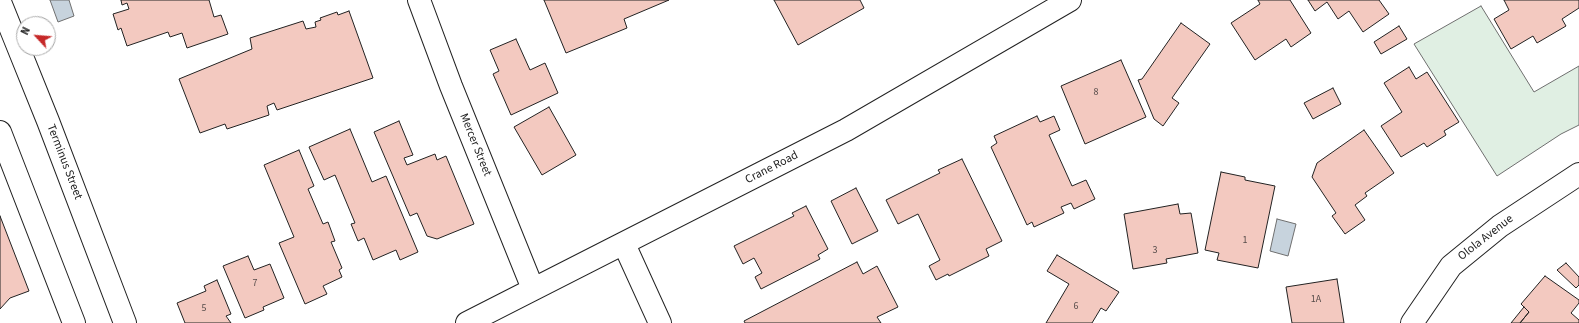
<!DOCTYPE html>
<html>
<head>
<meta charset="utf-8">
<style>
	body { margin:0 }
	#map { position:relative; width:1579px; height:323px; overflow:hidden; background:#fff; font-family:"Source Sans 3",sans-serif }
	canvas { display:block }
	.north { position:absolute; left:16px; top:16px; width:40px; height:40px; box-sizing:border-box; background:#fff; border:1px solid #a7a7a7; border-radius:50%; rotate:296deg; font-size:11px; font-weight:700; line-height:16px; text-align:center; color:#222 }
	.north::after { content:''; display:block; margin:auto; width:14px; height:18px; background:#c62828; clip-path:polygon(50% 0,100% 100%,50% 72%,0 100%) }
</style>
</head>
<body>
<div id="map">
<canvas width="1579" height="323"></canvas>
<div class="north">N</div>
</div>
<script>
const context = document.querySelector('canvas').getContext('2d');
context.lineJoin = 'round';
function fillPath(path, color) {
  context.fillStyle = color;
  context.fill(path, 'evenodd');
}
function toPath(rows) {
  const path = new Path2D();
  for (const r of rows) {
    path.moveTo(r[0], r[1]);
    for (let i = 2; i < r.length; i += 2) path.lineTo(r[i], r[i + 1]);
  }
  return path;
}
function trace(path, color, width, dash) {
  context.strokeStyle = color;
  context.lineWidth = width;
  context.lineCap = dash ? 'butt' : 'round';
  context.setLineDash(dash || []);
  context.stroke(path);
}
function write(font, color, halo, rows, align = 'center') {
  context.font = font + ' "Source Sans 3",sans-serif';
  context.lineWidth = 3;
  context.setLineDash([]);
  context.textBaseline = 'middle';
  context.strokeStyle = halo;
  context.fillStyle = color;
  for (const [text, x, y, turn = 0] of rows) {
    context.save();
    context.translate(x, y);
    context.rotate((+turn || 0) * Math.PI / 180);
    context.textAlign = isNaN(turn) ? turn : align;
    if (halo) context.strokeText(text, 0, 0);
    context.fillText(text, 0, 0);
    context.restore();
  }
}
const green = toPath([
	[1481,6,1534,92,1579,66,1579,125,1561,134,1497,176,1414,44,1481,6]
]);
fillPath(green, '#e0efe3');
trace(green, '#6f6f6f', 1);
const water = toPath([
	[50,0,69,0,74,16,58,22,50,0],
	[1277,219,1296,224,1288,256,1270,251,1277,219]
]);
fillPath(water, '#c7d3dd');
trace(water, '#6f6f6f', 1);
const building = toPath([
	[121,0,209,0,214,17,221,15,228,34,187,48,182,33,170,37,168,32,127,46,121,28,118,30,113,14,129,9,127,3,122,5,121,0],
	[544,0,669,0,624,19,627,28,566,53,544,0],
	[774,0,860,0,864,8,798,45,774,0],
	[1258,0,1290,0,1311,33,1291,47,1286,39,1255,60,1231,23,1260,4,1258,0],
	[1308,0,1379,0,1389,14,1363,32,1349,11,1338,19,1327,2,1315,11,1308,0],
	[1504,0,1579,0,1579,8,1562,19,1566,26,1537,43,1533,36,1511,49,1494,19,1509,10,1504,0],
	[349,11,373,78,277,110,274,103,267,106,269,115,227,129,225,124,200,133,179,79,252,49,250,38,303,21,306,29,316,27,315,22,321,20,320,18,337,12,338,15,349,11],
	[1181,23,1210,44,1172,98,1179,103,1163,126,1154,119,1138,80,1142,79,1181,23],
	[1399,26,1407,39,1381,54,1374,42,1399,26],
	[516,39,530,70,545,63,558,93,511,115,493,74,499,71,490,50,516,39],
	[1121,60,1146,117,1085,144,1061,86,1121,60],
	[1409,67,1416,79,1427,72,1459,122,1444,131,1446,135,1427,147,1424,143,1401,157,1381,126,1402,112,1384,83,1409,67],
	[1333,88,1341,104,1313,119,1304,103,1333,88],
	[549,107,576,155,542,175,514,127,549,107],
	[1037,116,1040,122,1054,116,1060,130,1049,135,1072,186,1086,180,1095,199,1074,209,1071,203,1061,207,1064,213,1034,227,1032,222,1027,225,991,147,997,143,994,136,1037,116],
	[399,121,413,155,404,158,407,165,435,154,437,160,446,156,474,224,437,239,427,236,417,213,410,216,374,132,399,121],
	[350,129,372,182,386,176,418,252,400,260,396,250,373,260,364,238,358,241,351,224,355,223,335,175,324,180,309,147,350,129],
	[1364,130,1394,173,1365,193,1367,196,1355,205,1365,220,1345,234,1332,216,1336,213,1312,177,1317,163,1364,130],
	[299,150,314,186,308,189,323,224,328,222,335,241,331,242,342,268,339,270,342,277,323,286,327,294,305,304,279,243,294,237,264,165,299,150],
	[962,159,1002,241,986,249,989,256,949,276,948,274,936,280,929,266,940,260,918,214,898,224,886,200,940,173,938,170,962,159],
	[1221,172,1245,177,1245,180,1275,186,1258,268,1217,260,1219,253,1205,250,1221,172],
	[856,188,878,231,852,244,831,201,856,188],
	[1178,204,1180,214,1191,213,1198,253,1166,259,1167,263,1133,269,1124,214,1178,204],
	[806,206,828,249,818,255,820,259,761,289,755,277,762,273,754,258,743,264,734,246,794,216,792,213,806,206],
	[0,216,29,291,10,298,0,309,0,216],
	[1057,255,1119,292,1106,311,1101,308,1092,323,1046,323,1069,284,1047,271,1057,255],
	[248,256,254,270,270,264,284,298,263,307,264,310,245,318,223,266,248,256],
	[857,262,863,274,877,266,898,307,877,317,881,323,745,323,744,321,857,262],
	[1566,263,1579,277,1579,285,1576,288,1557,270,1566,263],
	[1545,276,1579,300,1579,303,1571,313,1579,320,1579,323,1520,323,1529,312,1521,304,1545,276],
	[1337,279,1344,323,1292,323,1286,287,1337,279],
	[217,280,231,314,226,316,231,323,185,323,177,303,206,291,204,286,217,280],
	[1524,307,1529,312,1520,323,1511,323,1524,307]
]);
fillPath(building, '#f3c9c0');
trace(building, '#222', 1);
const minor = toPath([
	[419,0,451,86,533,289],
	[624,244,660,323],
	[467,323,846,130,1070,0],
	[1412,323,1451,266,1500,226,1579,174]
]);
const major = toPath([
	[0,2,48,121,125,323],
	[0,132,74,323]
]);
trace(minor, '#222', 24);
trace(major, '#222', 24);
trace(minor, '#fff', 22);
trace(major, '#fff', 22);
write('10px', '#564c4a', null, [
	["8",1096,93],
	["1",1245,241],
	["3",1155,251],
	["7",255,284],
	["1A",1316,300],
	["6",1076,307],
	["5",204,309]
]);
write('12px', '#222', '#fff', [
	["Mercer Street",475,145,68],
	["Terminus Street",64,162,69],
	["Crane Road",772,168,-27],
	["Olola Avenue",1486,238,-38]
]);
</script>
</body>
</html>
